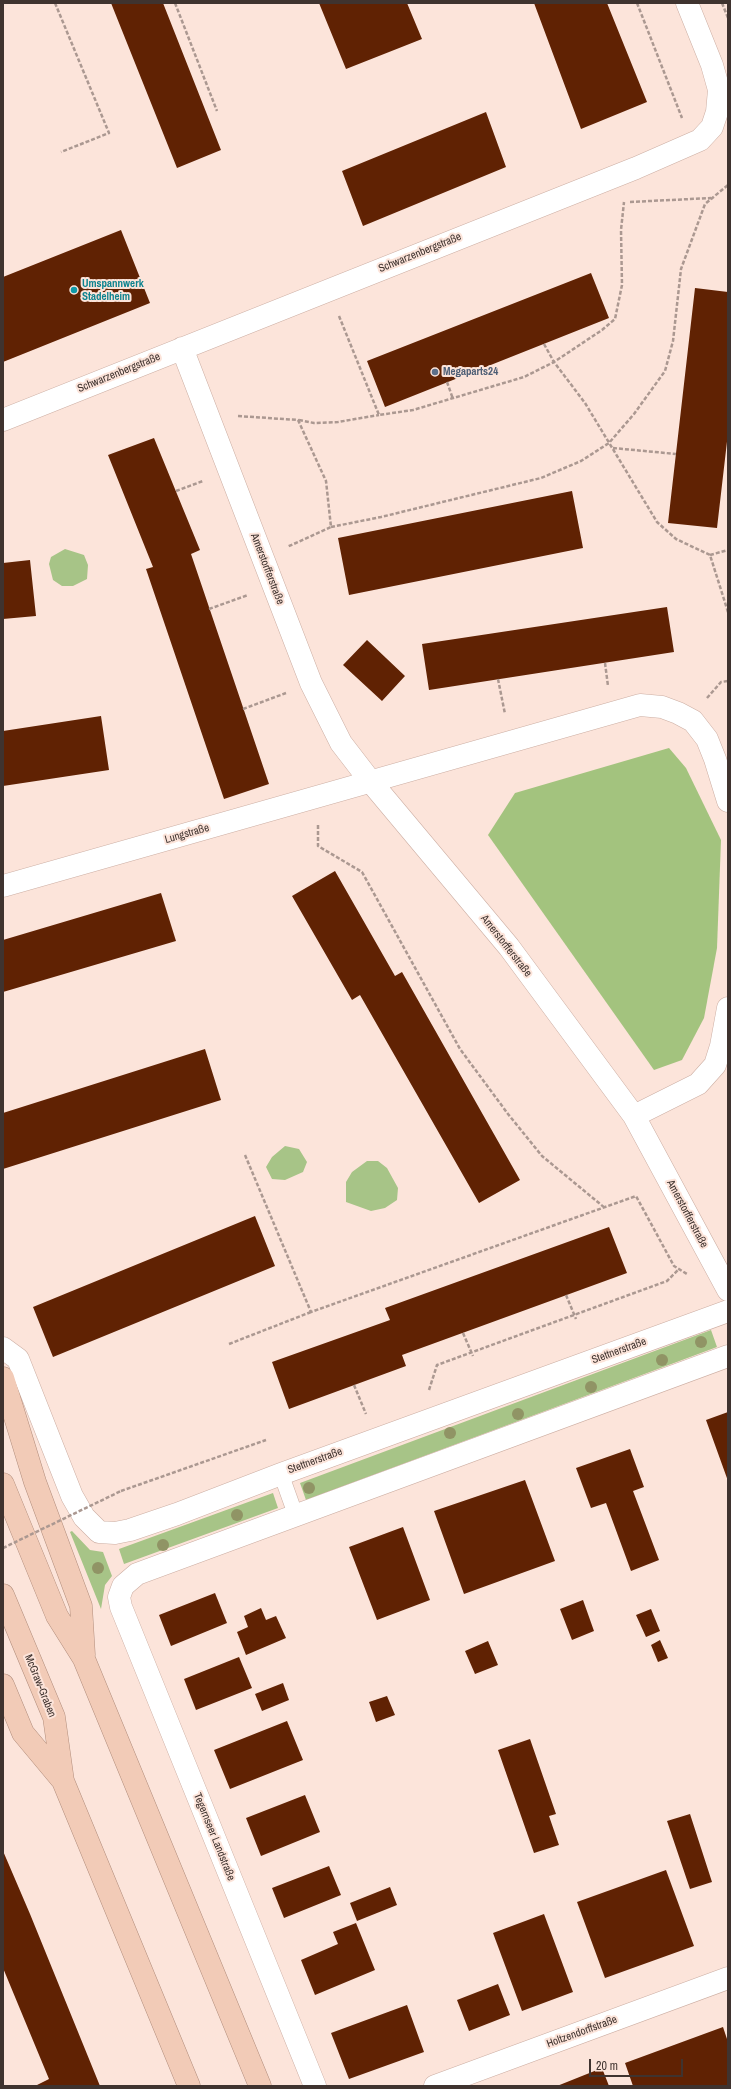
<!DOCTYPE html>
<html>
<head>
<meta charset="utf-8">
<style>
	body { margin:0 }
	#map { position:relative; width:731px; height:2089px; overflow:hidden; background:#fce4da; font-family:"Archivo Narrow",sans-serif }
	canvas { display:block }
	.frame { position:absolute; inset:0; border:4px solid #3f332f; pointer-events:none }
	.scale { position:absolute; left:589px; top:2059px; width:94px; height:18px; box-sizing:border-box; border:2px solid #3f332f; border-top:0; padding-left:5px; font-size:12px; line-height:14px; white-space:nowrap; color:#3f332f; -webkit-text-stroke:3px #fce4da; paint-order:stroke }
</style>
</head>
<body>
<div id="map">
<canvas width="731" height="2089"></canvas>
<div class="frame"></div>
<div class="scale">20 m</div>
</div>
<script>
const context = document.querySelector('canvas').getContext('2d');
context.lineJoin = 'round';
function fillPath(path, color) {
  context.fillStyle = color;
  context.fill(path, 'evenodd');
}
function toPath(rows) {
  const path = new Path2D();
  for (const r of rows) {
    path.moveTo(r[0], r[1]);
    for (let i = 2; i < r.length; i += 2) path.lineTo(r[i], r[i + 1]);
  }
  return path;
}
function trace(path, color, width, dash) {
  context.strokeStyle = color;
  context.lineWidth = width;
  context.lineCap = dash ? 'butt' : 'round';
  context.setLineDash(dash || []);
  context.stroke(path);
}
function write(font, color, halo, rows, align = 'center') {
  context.font = font + ' "Archivo Narrow",sans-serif';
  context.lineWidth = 4;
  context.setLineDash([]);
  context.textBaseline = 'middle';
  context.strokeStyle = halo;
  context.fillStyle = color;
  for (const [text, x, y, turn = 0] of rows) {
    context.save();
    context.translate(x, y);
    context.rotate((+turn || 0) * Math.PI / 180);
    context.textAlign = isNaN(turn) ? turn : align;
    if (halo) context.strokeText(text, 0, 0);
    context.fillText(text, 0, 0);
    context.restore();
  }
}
fillPath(toPath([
	[65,549,84,555,88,565,87,579,73,586,62,586,53,580,49,564,51,557],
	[285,1146,299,1149,307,1162,303,1172,285,1180,272,1179,266,1167,272,1157],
	[367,1161,378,1161,387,1168,398,1188,397,1200,385,1208,371,1211,346,1202,346,1182,352,1172],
	[711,1330,717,1347,306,1500,300,1483],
	[273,1493,278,1508,124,1564,119,1549],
	[72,1531,90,1550,103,1552,112,1576,105,1585,101,1609,70,1532]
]), '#a7c487');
fillPath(toPath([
	[669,748,686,768,721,840,717,948,704,1018,682,1060,654,1070,488,835,515,793]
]), '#a3c37e');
fillPath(toPath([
	[111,3,163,3,221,150,177,168],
	[319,3,407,3,422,39,346,69],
	[534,3,607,3,647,102,581,129],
	[486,112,506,167,363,226,342,171],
	[121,230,150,303,3,362,3,277],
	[591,273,609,318,385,407,367,361],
	[695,288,728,292,728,433,717,528,668,523],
	[154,438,200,550,191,554,269,784,224,799,146,569,153,567,108,455],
	[572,491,583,548,349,595,338,538],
	[30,560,36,616,3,619,3,563],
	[667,607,674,652,429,690,422,644],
	[367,640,405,676,382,701,343,665],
	[101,716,109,770,3,786,3,731],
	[335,871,395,976,402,972,520,1180,479,1203,360,995,352,1000,292,896],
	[161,893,176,941,3,992,3,940],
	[205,1049,221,1100,3,1169,3,1113],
	[255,1216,275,1266,53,1357,33,1307],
	[609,1227,627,1273,402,1355,406,1366,289,1409,272,1362,390,1320,385,1308],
	[728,1412,728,1481,706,1420],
	[630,1449,644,1487,633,1491,659,1560,631,1571,606,1503,591,1508,576,1468],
	[525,1480,555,1561,464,1594,434,1511],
	[403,1527,430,1600,377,1620,349,1547],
	[215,1593,227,1623,171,1646,159,1615],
	[583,1600,594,1631,572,1640,560,1609],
	[261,1608,266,1620,276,1616,286,1638,246,1655,237,1632,248,1627,244,1616],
	[651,1609,660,1631,646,1637,636,1615],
	[660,1640,668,1658,658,1662,651,1645],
	[488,1641,498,1665,475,1674,465,1651],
	[239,1657,252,1688,196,1710,184,1679],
	[283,1683,289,1700,262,1711,255,1694],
	[387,1696,395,1715,376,1722,369,1702],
	[287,1721,303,1760,230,1789,214,1750],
	[530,1739,556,1814,549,1816,559,1845,534,1853,498,1750],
	[305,1795,320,1832,261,1856,246,1818],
	[690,1814,712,1882,690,1889,667,1821],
	[3,1851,30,1914,100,2086,37,2085,49,2079,3,1968],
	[329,1866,341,1895,284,1918,272,1888],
	[666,1870,694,1946,605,1978,577,1902],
	[390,1887,397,1905,357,1921,350,1903],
	[544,1914,573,1992,522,2011,493,1933],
	[356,1923,375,1970,315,1995,301,1960,338,1944,333,1932],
	[498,1984,510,2015,469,2031,457,2000],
	[407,2005,424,2052,349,2079,331,2033],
	[723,2027,728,2042,728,2086,633,2086,625,2063],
	[602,2068,609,2086,557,2086]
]), '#602203');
const service = toPath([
	[281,1474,296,1516]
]);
const minor = toPath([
	[182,348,311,683,341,743,371,782,509,947,634,1116,728,1290],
	[3,420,636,168,700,140,712,127,717,112,719,90,712,65,687,3],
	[3,886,640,705,662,707,678,713,693,721,707,739,715,759,728,801],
	[634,1116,698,1084,715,1065,721,1046,728,1008],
	[3,1348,18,1359,72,1496,84,1517,99,1532,115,1533,130,1530,177,1514,281,1474,728,1311],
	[315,2086,121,1607,119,1597,123,1586,137,1574,728,1356],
	[435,2086,728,1978]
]);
const trunk = toPath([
	[3,1378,35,1482,81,1606,84,1655],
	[3,1484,57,1616,84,1659,260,2086],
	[3,1595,54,1717,63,1781,189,2086],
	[3,1685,23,1733,63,1781]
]);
trace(service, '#ccaea3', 16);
trace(minor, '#ccaea3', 23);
trace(trunk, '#b18d7c', 23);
trace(toPath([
	[55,3,109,133,61,152],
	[175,3,217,111],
	[637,3,682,118],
	[722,3,728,18],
	[630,202,711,198],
	[339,316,379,415,413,410,524,377,554,362,602,330,615,319,622,285,621,230,624,202],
	[544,344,554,362,585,403,657,522,676,539,710,555,728,612],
	[447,382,453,399],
	[238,416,298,420,326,481,331,527,287,547],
	[299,420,314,423,338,422,379,415],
	[613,448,676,454],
	[176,491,203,481],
	[331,527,381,517,541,478,581,461,609,443,634,414,665,371,673,341,681,269,705,204,728,185],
	[710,555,728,550],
	[209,609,248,595],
	[605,663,608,686],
	[498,679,505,714],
	[707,698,721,682,728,681],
	[243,709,286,693],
	[318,825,318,846,362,872,460,1049,508,1114,542,1156,605,1208],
	[245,1155,311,1312,636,1196,674,1266,687,1274],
	[566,1295,576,1319],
	[463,1333,473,1356],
	[229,1344,311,1312],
	[354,1385,366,1414],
	[429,1390,437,1365,667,1281,679,1269],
	[121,1491,266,1440]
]), '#ab9891', 2.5, [4, 2]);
trace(service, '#fff', 15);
trace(minor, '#fff', 22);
trace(trunk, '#f2cbb7', 22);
trace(toPath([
	[3,1548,121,1491]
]), '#ab9891', 2.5, [4, 2]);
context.fillStyle = '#909465';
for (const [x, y] of [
	[701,1342],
	[662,1360],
	[591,1387],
	[518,1414],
	[450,1433],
	[309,1488],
	[237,1515],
	[163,1545],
	[98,1568]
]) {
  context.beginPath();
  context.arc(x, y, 6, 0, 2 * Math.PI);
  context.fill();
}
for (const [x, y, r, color] of [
	[74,290,4,"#0f9aa8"],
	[435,372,4,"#5c6f8a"]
]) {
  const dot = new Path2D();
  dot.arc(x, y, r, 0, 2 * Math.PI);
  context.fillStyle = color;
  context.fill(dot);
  trace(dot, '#fce4da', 1.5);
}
write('11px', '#3f332f', '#fce4da', [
	["Schwarzenbergstraße",420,253,-22],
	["Schwarzenbergstraße",119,373,-22],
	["Amerstorfferstraße",267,569,69],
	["Lungstraße",187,834,-16],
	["Amerstorfferstraße",506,946,52],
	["Amerstorfferstraße",687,1214,62],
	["Stettnerstraße",619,1351,-20],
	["Stettnerstraße",315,1461,-20],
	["McGraw-Graben",40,1686,68],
	["Tegernseer Landstraße",214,1837,68],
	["Holtzendorffstraße",582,2032,-20]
]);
write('bold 11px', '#0d838f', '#fce4da', [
	["Umspannwerk",82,284],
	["Stadelheim",82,297]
], 'left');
write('bold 11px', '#4e5e75', '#fce4da', [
	["Megaparts24",443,372]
], 'left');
</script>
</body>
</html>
